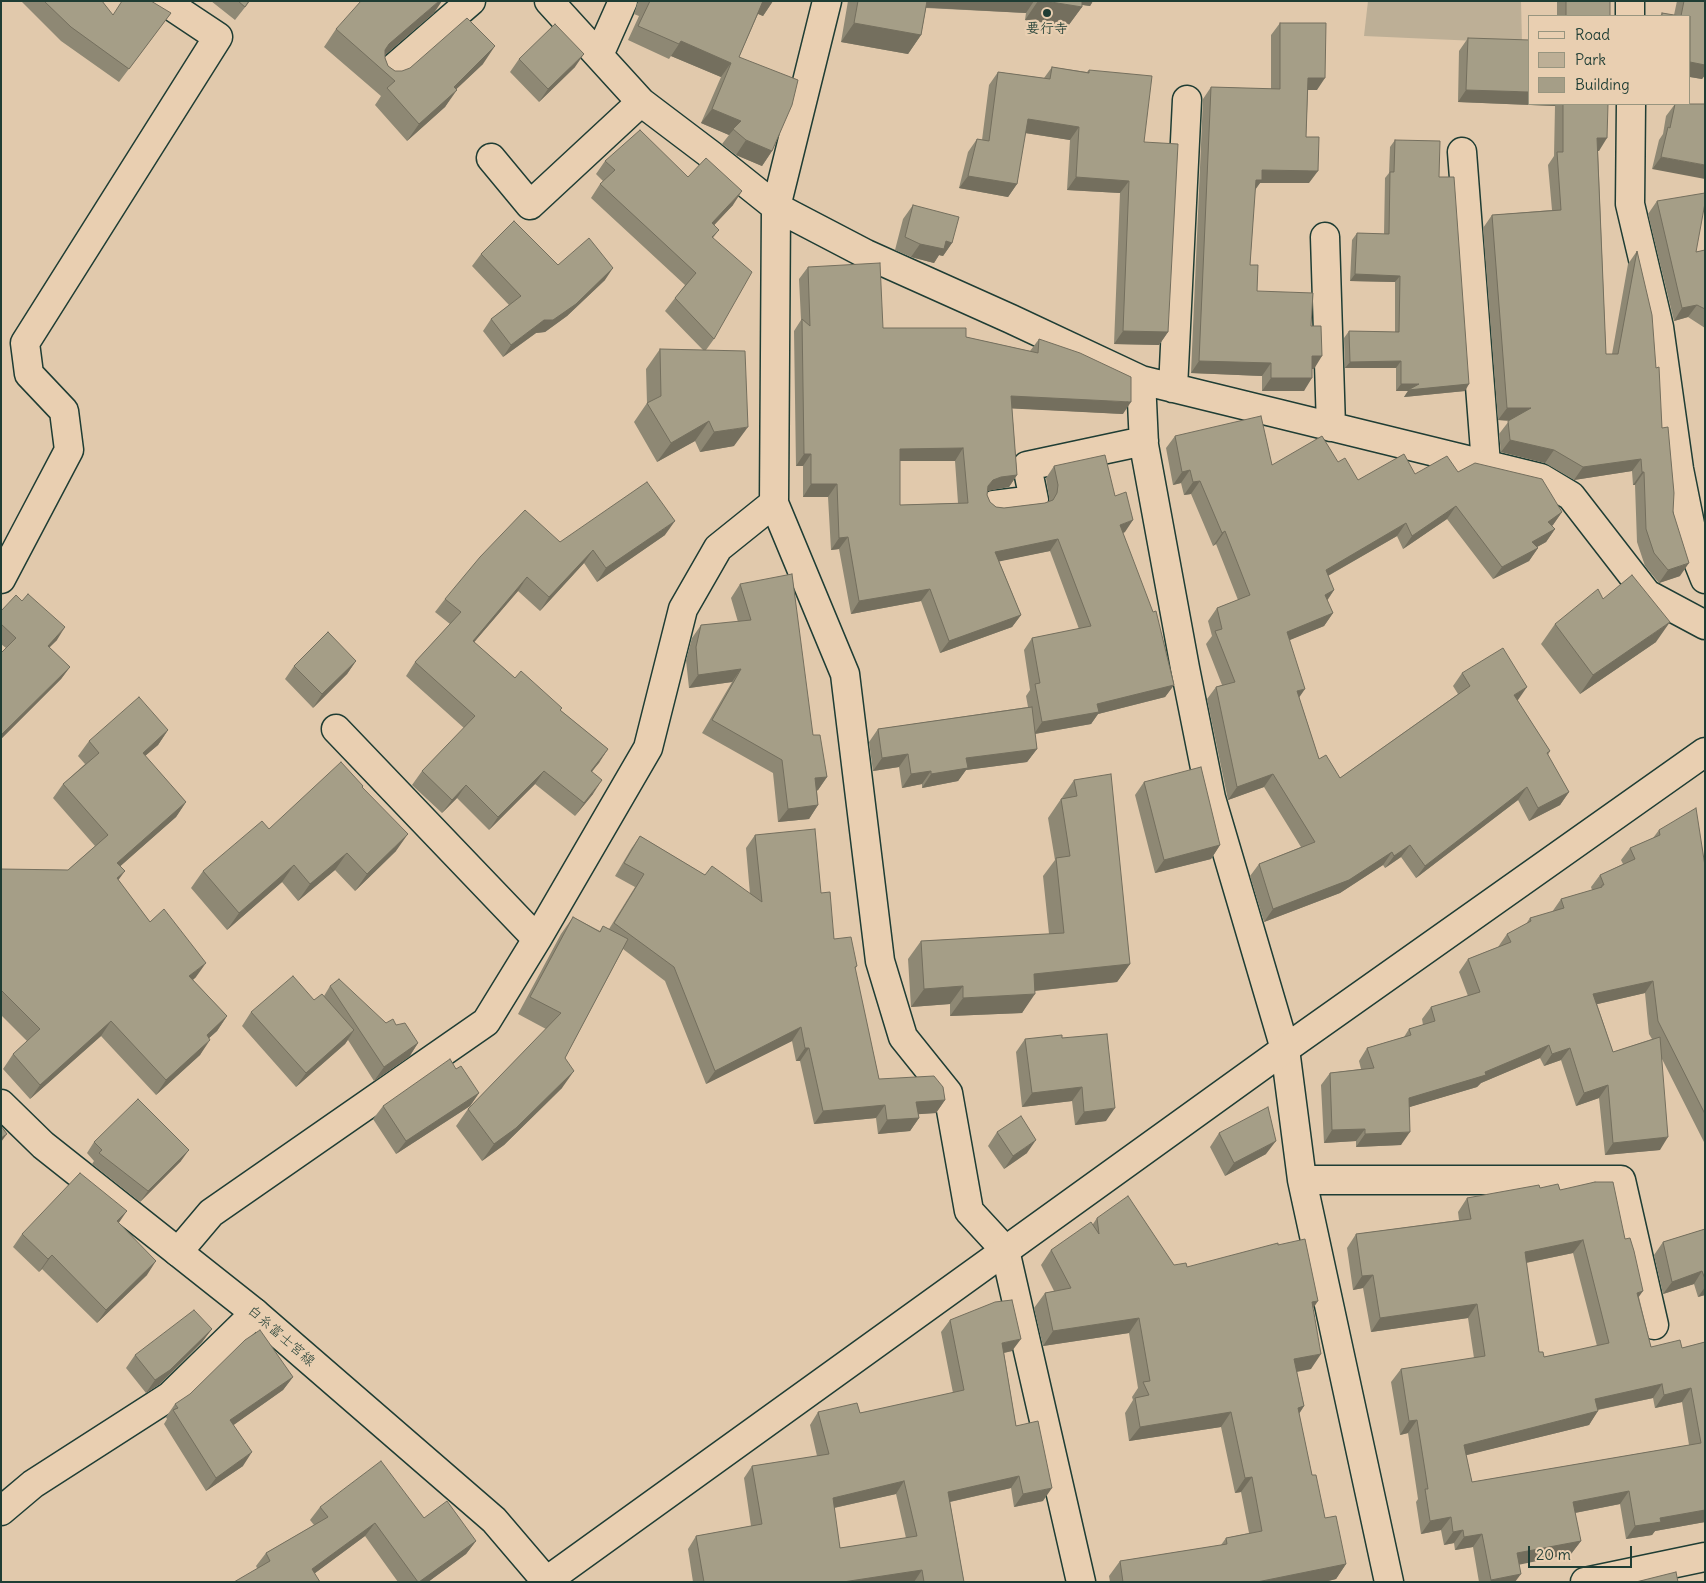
<!DOCTYPE html>
<html>
<head>
<meta charset="utf-8">
<style>
	body { margin:0 }
	#map { position:relative; width:1706px; height:1583px; overflow:hidden; background:#e1c9ac; font-family:Delius,sans-serif }
	canvas { display:block }
	.frame { position:absolute; inset:0; border:2px solid #1f3d34; pointer-events:none }
	.legend { position:absolute; left:1528px; top:15px; width:162px; height:90px; box-sizing:border-box; background:#e9cfb1; border:1px solid #98957f; margin:0; padding:6px 9px; list-style:none; font-size:15px; color:#1f3d34 }
	.legend li { display:flex; align-items:center; gap:10px; height:25px }
	.legend b { width:25px; border:1px solid #98957f }
	.scale { position:absolute; left:1528px; top:1546px; width:104px; height:22px; box-sizing:border-box; border:2px solid #1f3d34; border-top:0; padding-left:6px; font-size:15px; line-height:18px; white-space:nowrap; color:#1f3d34; -webkit-text-stroke:4px #e9cfb1; paint-order:stroke }
</style>
</head>
<body>
<div id="map">
<canvas width="1706" height="1583"></canvas>
<div class="frame"></div>
<ul class="legend">
<li><b style="height:6px;background:#e9cfb1"></b>Road</li>
<li><b style="height:14px;background:#bdaf96"></b>Park</li>
<li><b style="height:14px;background:#a59e87"></b>Building</li>
</ul>
<div class="scale">20 m</div>
</div>
<script>
const context = document.querySelector('canvas').getContext('2d');
context.lineJoin = 'round';
function fillPath(path, color) {
  context.fillStyle = color;
  context.fill(path, 'evenodd');
}
function toPath(rows) {
  const path = new Path2D();
  for (const r of rows) {
    path.moveTo(r[0], r[1]);
    for (let i = 2; i < r.length; i += 2) path.lineTo(r[i], r[i + 1]);
  }
  return path;
}
function trace(path, color, width, dash) {
  context.strokeStyle = color;
  context.lineWidth = width;
  context.lineCap = dash ? 'butt' : 'round';
  context.setLineDash(dash || []);
  context.stroke(path);
}
function write(font, color, halo, rows, align = 'center') {
  context.font = font + ' Delius,"Klee One",sans-serif';
  context.lineWidth = 4.5;
  context.setLineDash([]);
  context.textBaseline = 'middle';
  context.strokeStyle = halo;
  context.fillStyle = color;
  for (const [text, x, y, turn = 0] of rows) {
    context.save();
    context.translate(x, y);
    context.rotate((+turn || 0) * Math.PI / 180);
    context.textAlign = isNaN(turn) ? turn : align;
    if (halo) context.strokeText(text, 0, 0);
    context.fillText(text, 0, 0);
    context.restore();
  }
}
fillPath(toPath([
	[1368,1,1521,1,1522,43,1364,36]
]), '#bdaf96');
const minor = toPath([
	[549,1,641,102,711,155,776,207,866,254,1011,319,1141,380,1541,478,1571,496,1647,594,1705,625],
	[827,1,776,207,774,503,845,674,880,961,903,1037,948,1093,969,1211,1005,1250,1081,1582],
	[1630,1,1630,16],
	[599,55,623,1],
	[388,73,471,1],
	[1631,104,1630,204,1659,327,1679,469,1697,559,1705,579],
	[1462,152,1486,464],
	[491,158,530,205,641,102],
	[1325,237,1331,427],
	[1141,380,1144,445,1185,668,1211,798,1285,1049,1302,1180,1389,1582],
	[1173,388,1187,100],
	[994,505,1034,500,1027,466,1144,441],
	[1,579,69,450,64,411,29,374,25,343,218,37,164,1],
	[336,729,537,939],
	[1302,1180,1621,1180,1654,1325],
	[178,1252,211,1213,486,1022,537,939,648,748,683,609,718,548,774,503],
	[1,1511,33,1484,170,1396,255,1313],
	[1585,1582,1705,1557]
]);
const tertiary = toPath([
	[545,1582,1285,1049,1705,752]
]);
const secondary = toPath([
	[1,1104,43,1145,255,1313,494,1520,547,1582]
]);
trace(minor, '#1f3d34', 31);
trace(tertiary, '#1f3d34', 31);
trace(secondary, '#1f3d34', 31);
trace(minor, '#e9cfb1', 28);
trace(tertiary, '#e9cfb1', 28);
trace(secondary, '#e9cfb1', 28);
fillPath(toPath([
	[21,1,102,1,112,14,171,13,119,82,61,41],
	[211,1,250,1,235,20],
	[638,1,773,1,763,16,758,14,739,57,772,151,762,166,736,155,722,144,729,135,701,123,721,77,671,56,669,59,628,40,639,16,634,14],
	[848,1,1093,1,1090,6,1082,5,1082,7,1068,26,1025,20,1026,13,926,8,921,35,908,54,841,42],
	[1557,1,1610,1,1610,16,1557,16],
	[1677,1,1705,1,1705,75,1702,79,1690,77,1690,16,1660,16,1662,13,1674,15],
	[434,13,385,55,385,58,388,66,395,71,402,71,483,64,456,89,445,107,407,141,375,105,381,96,324,47,336,29],
	[1280,23,1317,90,1308,90,1306,137,1309,183,1260,183,1255,189,1250,265,1257,291,1311,326,1314,369,1312,369,1304,391,1262,391,1262,376,1191,373,1203,99,1211,87,1271,89,1271,35],
	[1468,38,1530,104,1608,104,1599,151,1598,151,1606,354,1612,354,1628,264,1637,251,1656,368,1662,428,1673,512,1680,576,1659,583,1645,566,1637,542,1635,485,1633,485,1632,471,1574,480,1545,463,1501,452,1499,434,1509,421,1498,420,1483,228,1492,215,1552,210,1548,165,1554,156,1555,106,1458,102,1459,51],
	[519,59,575,67,539,102,510,72],
	[1052,67,1087,72,1089,70,1144,142,1168,332,1159,345,1114,344,1120,193,1067,190,1070,140,1025,133,1017,184,1008,197,959,188,968,152,977,139,982,140,989,85,998,72,1044,78],
	[1675,104,1705,104,1652,169,1659,140,1663,134,1666,116],
	[1395,140,1439,177,1465,391,1404,397,1408,391,1396,391,1396,368,1345,368,1344,338,1349,331,1395,332,1395,282,1350,281,1352,240,1357,233,1384,234,1385,178,1389,173,1390,147],
	[605,161,688,177,733,205,714,225,719,230,713,238,714,339,706,350,734,446,700,452,695,441,657,462,634,422,647,403,646,369,660,349,703,350,665,311,685,285,591,198,600,184,603,181,596,174],
	[1657,201,1696,252,1705,250,1705,328,1688,317,1674,321,1648,214],
	[913,205,952,243,943,256,939,255,934,263,911,257,895,250,903,219],
	[481,254,558,265,605,280,567,316,545,332,536,333,503,357,483,331,491,319,509,305,472,266],
	[808,267,883,328,966,337,1030,351,1039,339,1123,414,1012,408,1017,475,1009,487,992,490,988,491,987,495,990,502,996,507,1004,508,1045,503,1049,501,1049,497,1046,478,1054,466,1115,496,1125,532,1123,533,1174,685,1165,697,1098,714,1091,724,1035,734,1037,749,1027,762,966,770,958,781,922,788,922,784,902,788,899,767,873,771,869,742,878,729,1028,707,1026,696,1030,690,1024,650,1032,638,1079,629,1050,551,999,561,1021,615,1012,627,940,653,921,601,851,614,839,549,831,550,828,497,803,497,803,466,796,466,794,331,801,320,799,279],
	[900,461,955,461,958,503,900,505],
	[1175,436,1272,465,1338,462,1358,480,1415,474,1458,472,1562,512,1552,526,1555,529,1546,542,1537,547,1538,548,1529,561,1493,579,1447,519,1403,549,1397,536,1328,576,1334,590,1327,601,1333,613,1324,626,1289,640,1299,697,1319,759,1340,778,1458,694,1453,686,1462,673,1518,700,1517,700,1550,751,1548,755,1569,792,1560,805,1529,821,1518,800,1416,878,1401,857,1385,868,1383,865,1340,893,1264,922,1250,876,1259,864,1301,847,1264,787,1228,800,1207,699,1216,687,1222,685,1206,644,1212,636,1208,621,1217,608,1238,600,1216,544,1213,546,1191,494,1184,495,1181,483,1173,485,1166,448],
	[665,535,597,582,584,563,540,611,518,591,474,642,515,678,560,710,608,749,592,772,593,794,575,816,535,784,489,830,457,798,442,813,412,785,422,771,464,728,406,676,415,662,450,624,435,612,445,599,560,542],
	[740,584,813,735,827,777,818,790,817,791,818,805,809,819,778,822,773,773,702,733,732,682,689,688,686,660,692,638,701,625,738,622,731,598],
	[1603,599,1656,642,1580,694,1541,644,1555,624],
	[1,611,57,640,49,647,70,667,61,679,1,739,1,653,6,648,1,644],
	[356,661,347,674,313,708,285,679,294,666],
	[168,730,158,745,145,756,186,802,176,817,120,866,118,880,150,922,196,977,193,980,227,1016,217,1031,209,1038,200,1055,156,1095,101,1036,30,1099,3,1069,13,1054,27,1041,1,1015,1,869,68,870,95,846,53,798,63,784,85,764,78,756,89,741],
	[1074,780,1130,964,1117,982,1035,991,1022,1013,950,1016,950,1004,911,1007,908,959,921,941,1049,934,1043,876,1055,860,1048,818],
	[1144,782,1220,845,1211,859,1155,873,1135,795],
	[362,787,396,851,355,891,335,870,298,901,282,882,227,930,191,888,203,871,269,829],
	[1659,830,1705,866,1705,1144,1662,1059,1660,1150,1605,1155,1599,1098,1576,1106,1561,1060,1544,1066,1540,1058,1481,1083,1477,1087,1409,1107,1401,1145,1356,1147,1356,1141,1324,1143,1321,1085,1330,1073,1361,1069,1359,1061,1367,1048,1404,1037,1409,1029,1423,1025,1422,1019,1431,1007,1468,996,1459,972,1468,959,1498,947,1507,934,1526,924,1530,918,1552,912,1561,899,1592,890,1591,887,1600,875,1623,864,1621,860,1630,848,1653,838],
	[1645,993,1649,1034,1652,1039,1613,1052,1597,1004],
	[755,835,821,893,834,939,857,966,855,969,879,1079,945,1100,936,1113,918,1114,919,1118,910,1131,878,1134,876,1118,814,1124,800,1061,796,1061,792,1041,706,1084,665,981,623,949,565,1058,562,1088,504,1145,482,1161,456,1126,468,1109,546,1029,518,1014,561,934,573,917,600,931,603,926,609,929,635,887,615,876,631,849,640,836,705,875,750,894,746,848],
	[330,986,386,1023,396,1025,418,1043,409,1057,374,1081,348,1040,345,1044,296,1087,242,1026,251,1012,314,1000,324,996],
	[1062,1038,1106,1121,1075,1125,1072,1101,1022,1107,1016,1052,1025,1039],
	[456,1069,479,1093,470,1106,396,1154,373,1119,383,1106],
	[997,1132,1027,1153,1004,1169,988,1146],
	[1219,1133,1266,1154,1225,1176,1210,1147],
	[94,1142,181,1161,140,1202,92,1164,94,1161,87,1153],
	[1540,1188,1560,1190,1625,1239,1651,1347,1682,1348,1705,1342,1705,1522,1655,1531,1652,1535,1626,1539,1620,1504,1575,1513,1581,1541,1571,1554,1519,1564,1515,1582,1479,1582,1473,1547,1455,1550,1454,1543,1444,1545,1441,1530,1421,1534,1416,1502,1418,1499,1408,1433,1400,1435,1391,1382,1401,1369,1474,1358,1468,1318,1371,1332,1363,1288,1353,1290,1347,1248,1356,1234,1459,1220,1458,1212,1467,1198],
	[1573,1253,1597,1346,1544,1357,1539,1352,1526,1263],
	[1653,1398,1655,1408,1682,1402,1689,1445,1472,1482,1466,1455,1589,1425,1598,1410],
	[1097,1218,1174,1265,1187,1267,1313,1308,1311,1369,1297,1372,1304,1406,1299,1414,1312,1475,1325,1518,1346,1564,1336,1579,1324,1582,1110,1582,1109,1576,1120,1561,1221,1545,1226,1538,1249,1533,1241,1492,1235,1493,1221,1427,1129,1441,1125,1413,1133,1400,1132,1397,1138,1388,1129,1333,1043,1346,1034,1308,1045,1293,1054,1291,1041,1265,1051,1250,1093,1224],
	[119,1223,147,1275,97,1323,42,1269,39,1272,13,1247,22,1234],
	[1705,1229,1705,1295,1698,1297,1694,1284,1663,1294,1654,1255,1663,1242],
	[950,1320,1012,1351,1004,1353,1016,1426,1043,1501,1014,1507,1011,1488,950,1502,964,1582,693,1582,688,1549,696,1536,751,1526,744,1478,752,1466,817,1456,810,1425,818,1412,860,1413,953,1393,941,1332],
	[896,1494,906,1538,840,1548,834,1508],
	[212,1329,202,1342,160,1384,146,1393,126,1368,135,1355],
	[293,1377,283,1390,233,1425,243,1466,206,1491,164,1424,167,1419,166,1417,175,1404],
	[320,1507,424,1518,476,1541,466,1554,428,1582,398,1582,365,1536,315,1573,257,1568,256,1566,266,1553,314,1525,310,1520]
]), '#8e8874');
fillPath(toPath([
	[439,1,442,1,434,13,377,62,389,44],
	[762,1,773,1,763,16,754,12],
	[920,1,1034,1,1026,13,916,7],
	[1038,1,1045,1,1082,7,1068,26,1025,20],
	[1071,1,1093,1,1090,6,1070,3],
	[854,23,921,35,908,54,841,42],
	[681,41,731,63,721,77,671,56],
	[495,46,483,64,445,100,457,90,445,107,407,141,419,124,454,87],
	[584,54,575,67,539,102,548,89],
	[1690,62,1705,65,1705,75,1702,79,1690,77],
	[1308,78,1325,78,1317,90,1299,90],
	[1466,90,1530,92,1530,104,1556,104,1555,106,1458,102],
	[712,109,741,121,729,135,701,123],
	[1028,119,1079,127,1070,140,1019,132],
	[1597,138,1607,138,1599,151,1588,151],
	[746,140,772,151,762,166,736,155],
	[1661,157,1705,165,1705,179,1652,169],
	[1262,170,1318,171,1309,183,1260,183,1253,193,1247,193],
	[968,176,1017,184,1008,197,959,188],
	[1076,177,1129,181,1120,193,1067,190],
	[742,191,733,205,703,237,712,223],
	[946,241,952,243,943,256,939,255,934,263,911,257,920,244],
	[613,268,605,280,567,316,545,332,536,333,503,357,511,345],
	[1355,274,1400,276,1395,282,1350,281],
	[1697,305,1688,317,1674,321,1682,308],
	[1123,331,1168,332,1159,345,1114,344],
	[1312,356,1322,356,1314,369,1304,369],
	[1199,361,1271,363,1262,376,1191,373],
	[1401,361,1396,368,1345,368,1350,362],
	[1271,378,1312,378,1304,391,1262,391],
	[1401,384,1469,384,1465,391,1404,397,1408,391,1396,391],
	[1011,396,1131,402,1123,414,1002,408],
	[1507,408,1531,408,1522,421,1498,420],
	[709,421,695,441,657,462,671,443],
	[748,427,734,446,700,452,714,432],
	[1510,440,1554,450,1545,463,1501,452],
	[963,448,955,461,891,461,900,449],
	[804,454,811,454,803,466,796,466],
	[1641,459,1632,471,1574,480,1583,467],
	[1190,470,1181,483,1173,485,1182,472],
	[1642,472,1644,472,1635,485,1633,485],
	[1017,475,1009,487,992,490,985,492,988,486,993,480,1001,477],
	[1200,481,1191,494,1184,495,1193,482],
	[811,484,837,484,828,497,803,497],
	[1456,506,1447,519,1403,549,1412,536],
	[1562,512,1553,525,1539,535,1548,522],
	[1133,520,1125,532,1112,537,1120,525],
	[675,521,665,535,597,582,606,568],
	[1406,523,1397,536,1317,582,1326,570],
	[1555,529,1546,542,1523,555,1532,542],
	[1225,531,1216,544,1213,546,1222,533],
	[848,537,839,549,831,550,839,538],
	[1058,539,1050,551,987,564,995,552],
	[1538,548,1529,561,1493,579,1502,567],
	[593,550,584,563,540,611,549,597],
	[1689,563,1680,576,1659,583,1668,570],
	[527,577,518,591,464,654,473,641],
	[930,589,921,601,851,614,859,601],
	[1334,590,1325,603,1325,595],
	[1333,613,1324,626,1278,645,1287,632],
	[1021,615,1012,627,940,653,949,641],
	[1670,622,1656,642,1580,694,1593,675],
	[65,627,57,640,39,658,48,646],
	[356,661,347,674,313,708,322,694],
	[70,667,61,679,1,739,1,735],
	[741,669,732,682,689,688,698,675],
	[1174,685,1165,697,1098,714,1091,724,1034,734,1042,722,1097,704],
	[1527,687,1518,700,1505,708,1514,695],
	[1305,689,1296,702,1297,691],
	[168,730,158,745,132,767,143,753],
	[608,749,599,763,581,784,591,771],
	[1037,749,1027,762,966,770,958,781,922,788,931,774,966,758],
	[908,754,899,767,873,771,882,758],
	[544,771,535,784,489,830,498,817],
	[931,771,922,784,902,788,911,774],
	[1273,774,1264,787,1228,800,1237,787],
	[827,777,818,790,806,792,815,778],
	[602,780,593,794,575,816,584,803],
	[466,785,457,798,442,813,452,800],
	[1527,787,1518,800,1416,878,1425,866],
	[1569,792,1560,805,1529,821,1538,808],
	[186,802,176,817,107,878,117,863],
	[818,805,809,819,778,822,788,809],
	[408,834,396,851,355,891,367,874],
	[1220,845,1211,859,1155,873,1164,860],
	[1410,845,1401,857,1385,868,1394,856],
	[1392,852,1383,865,1340,893,1264,922,1273,909],
	[347,853,335,870,298,901,310,884],
	[294,865,282,882,227,930,239,913],
	[125,871,114,886,117,878],
	[206,963,196,977,179,991,189,976],
	[1130,964,1117,982,1022,992,1034,974],
	[1653,981,1645,993,1585,1007,1593,994],
	[963,986,950,1004,911,1007,924,989],
	[1035,994,1022,1013,950,1016,963,998],
	[227,1016,217,1031,197,1049,207,1035],
	[111,1021,101,1036,30,1099,40,1085],
	[801,1027,792,1041,706,1084,715,1071],
	[354,1030,345,1044,296,1087,306,1073],
	[210,1040,200,1055,156,1095,166,1080],
	[418,1043,409,1057,374,1081,384,1067],
	[1549,1045,1540,1058,1481,1083,1477,1087,1400,1110,1409,1098,1485,1072],
	[805,1048,809,1048,800,1061,796,1061],
	[1570,1048,1561,1060,1544,1066,1552,1054],
	[574,1071,562,1088,504,1145,482,1161,494,1144],
	[1608,1085,1599,1098,1576,1106,1584,1093],
	[1082,1087,1072,1101,1022,1107,1032,1093],
	[479,1093,470,1106,396,1154,406,1141],
	[945,1100,936,1113,907,1115,916,1102],
	[885,1105,876,1118,814,1124,823,1111],
	[1115,1108,1106,1121,1075,1125,1084,1112],
	[919,1118,910,1131,878,1134,887,1120],
	[1365,1129,1356,1141,1324,1143,1332,1130],
	[1410,1132,1401,1145,1356,1147,1365,1134],
	[7,1134,1,1142,1,1138],
	[1668,1137,1660,1150,1605,1155,1613,1143],
	[1036,1140,1027,1153,1004,1169,1013,1156],
	[1276,1141,1266,1154,1225,1176,1234,1163],
	[189,1150,181,1161,140,1202,148,1191],
	[127,1211,118,1224,117,1221],
	[1583,1240,1573,1253,1515,1265,1525,1252],
	[52,1255,42,1269,39,1272,48,1259],
	[156,1261,147,1275,97,1323,106,1310],
	[1702,1271,1694,1284,1663,1294,1672,1282],
	[1373,1275,1363,1288,1353,1290,1362,1276],
	[1705,1287,1705,1295,1698,1297],
	[1643,1291,1633,1305,1637,1293],
	[1318,1301,1308,1316,1312,1302],
	[1477,1304,1468,1318,1371,1332,1380,1318],
	[1139,1318,1129,1333,1043,1346,1053,1331],
	[212,1329,202,1342,160,1384,146,1393,155,1380],
	[1021,1339,1012,1351,993,1355,1002,1343],
	[1321,1354,1311,1369,1283,1374,1294,1359],
	[293,1377,283,1390,221,1434,230,1420],
	[1662,1384,1653,1398,1586,1412,1595,1399],
	[1691,1388,1682,1402,1655,1408,1664,1395],
	[1304,1406,1294,1421,1298,1408],
	[1598,1411,1589,1425,1455,1458,1464,1445],
	[1231,1412,1221,1427,1129,1441,1140,1427],
	[1417,1420,1408,1433,1400,1435,1409,1421],
	[252,1452,243,1466,206,1491,216,1478],
	[1019,1476,1011,1488,940,1504,948,1492],
	[1252,1477,1241,1492,1235,1493,1245,1478],
	[904,1481,896,1494,824,1510,833,1498],
	[1052,1488,1043,1501,1014,1507,1023,1494],
	[1629,1491,1620,1504,1564,1515,1573,1502],
	[1705,1510,1705,1522,1655,1531,1652,1535,1626,1539,1635,1526,1660,1518],
	[1451,1517,1441,1530,1421,1534,1430,1521],
	[375,1523,365,1536,303,1582,312,1569],
	[1463,1530,1454,1543,1444,1545,1453,1532],
	[1482,1534,1473,1547,1455,1550,1464,1537],
	[476,1541,466,1554,428,1582,419,1582],
	[1581,1541,1571,1554,1508,1567,1517,1553],
	[1346,1564,1336,1579,1324,1582,1257,1582],
	[922,1570,914,1582,843,1582],
	[1521,1574,1515,1582,1490,1582,1491,1580]
]), '#746f5e');
const building = toPath([
	[44,1,102,1,113,15,122,1,151,1,171,13,129,69,71,27,44,1],
	[238,1,249,1,245,7,238,1],
	[361,1,439,1,389,44,385,50,385,58,388,66,395,71,402,71,410,68,467,18,495,46,454,87,457,90,419,124,387,88,395,81,336,29,361,1],
	[650,1,763,1,739,57,798,80,792,105,772,151,746,140,733,129,741,121,712,109,731,63,681,41,679,44,638,26,650,1],
	[858,1,927,1,921,35,854,23,858,1],
	[1045,1,1082,1,1082,7,1045,1],
	[1566,1,1610,1,1610,16,1566,16,1566,1],
	[1684,1,1705,1,1705,65,1690,62,1690,16,1681,16,1684,1],
	[1662,13,1680,16,1662,16,1662,13],
	[1280,23,1326,23,1325,78,1308,78,1306,137,1319,137,1318,171,1262,170,1262,180,1256,180,1250,265,1258,265,1257,291,1313,293,1311,326,1321,326,1322,356,1312,356,1312,378,1271,378,1271,363,1199,361,1211,87,1280,89,1280,23],
	[555,24,584,54,548,89,519,59,555,24],
	[1468,38,1530,40,1530,92,1466,90,1468,38],
	[1052,67,1089,73,1089,70,1152,76,1144,142,1178,144,1168,332,1123,331,1129,181,1076,177,1079,127,1028,119,1017,184,968,176,977,139,989,141,998,72,1050,79,1052,67],
	[1563,104,1608,104,1607,138,1597,138,1606,354,1618,354,1637,251,1652,315,1656,368,1659,367,1662,428,1668,427,1674,493,1673,512,1689,563,1668,570,1654,553,1646,529,1644,472,1642,472,1641,459,1583,467,1554,450,1510,440,1508,421,1531,408,1507,408,1492,215,1561,210,1557,152,1563,152,1563,104],
	[1675,104,1705,104,1705,165,1661,157,1668,127,1670,128,1675,104],
	[640,130,688,177,706,158,742,191,712,223,719,230,712,237,752,272,714,339,675,298,696,273,600,184,615,170,605,161,640,130],
	[1395,140,1440,141,1439,177,1454,177,1469,384,1408,390,1419,384,1401,384,1401,361,1350,362,1349,331,1399,332,1400,276,1355,274,1357,233,1389,234,1390,172,1394,172,1395,140],
	[1705,193,1705,203,1696,252,1705,250,1705,309,1697,305,1682,308,1657,201,1705,193],
	[913,205,959,217,952,243,946,241,944,249,920,244,905,237,913,205],
	[514,221,558,265,589,238,613,268,576,304,553,320,544,320,511,345,491,319,521,296,481,254,514,221],
	[880,263,883,328,966,328,966,337,1038,353,1039,339,1080,353,1131,377,1131,402,1011,396,1017,475,1001,477,993,480,988,486,987,495,990,502,996,507,1004,508,1045,503,1053,500,1057,493,1058,485,1054,466,1105,455,1115,496,1126,492,1133,520,1120,525,1153,612,1156,611,1174,685,1097,704,1099,712,1042,722,1035,684,1040,683,1032,638,1091,626,1058,539,995,552,1021,615,949,641,930,589,859,601,848,537,839,538,837,484,811,484,811,454,804,454,802,319,810,326,808,267,880,263],
	[963,448,968,503,900,505,900,449,963,448],
	[660,349,745,351,748,427,714,432,709,421,671,443,647,403,661,396,660,349],
	[1261,416,1272,465,1322,436,1338,462,1345,458,1358,480,1404,454,1415,474,1447,456,1458,472,1475,463,1542,479,1562,512,1548,522,1555,529,1532,542,1538,548,1502,567,1456,506,1412,536,1406,523,1326,570,1334,590,1325,595,1333,613,1287,632,1305,689,1297,691,1319,759,1326,755,1340,778,1470,686,1462,673,1503,648,1527,687,1514,695,1550,751,1547,753,1569,792,1538,808,1527,787,1425,866,1410,845,1394,856,1392,852,1349,880,1273,909,1259,864,1315,842,1273,774,1237,787,1216,687,1235,682,1215,631,1222,629,1217,608,1250,595,1225,531,1222,533,1200,481,1193,482,1190,470,1182,472,1175,436,1261,416],
	[647,482,675,521,606,568,593,550,549,597,527,577,473,641,515,678,521,671,562,708,560,710,608,749,591,771,602,780,584,803,544,771,498,817,466,785,452,800,422,771,475,716,415,662,461,612,445,599,480,557,525,510,560,542,647,482],
	[792,574,813,735,820,735,827,777,815,778,818,805,788,809,782,760,712,720,741,669,698,675,696,647,701,625,751,620,740,584,792,574],
	[1632,575,1670,622,1593,675,1555,624,1598,589,1603,599,1632,575],
	[28,594,65,627,48,646,70,667,1,735,1,653,16,638,1,624,1,611,16,595,22,601,28,594],
	[328,632,356,661,322,694,294,666,328,632],
	[139,697,168,730,143,753,186,802,117,863,125,871,117,878,150,922,164,909,206,963,189,976,227,1016,207,1035,210,1040,166,1080,111,1021,40,1085,13,1054,40,1029,1,990,1,869,68,870,108,835,63,784,99,753,89,741,139,697],
	[1032,707,1037,749,966,758,968,768,931,774,931,771,911,774,908,754,882,758,878,729,1032,707],
	[341,762,363,786,362,787,408,834,367,874,347,853,310,884,294,865,239,913,203,871,262,821,269,829,341,762],
	[1201,767,1220,845,1164,860,1144,782,1201,767],
	[1111,774,1130,964,1034,974,1035,994,963,998,963,986,924,989,921,941,1064,933,1056,858,1070,856,1061,799,1077,796,1074,780,1111,774],
	[1696,808,1705,866,1705,1114,1658,1021,1653,981,1593,994,1613,1052,1660,1037,1668,1137,1613,1143,1608,1085,1584,1093,1570,1048,1552,1054,1549,1045,1485,1072,1486,1075,1409,1098,1410,1132,1365,1134,1365,1129,1332,1130,1330,1073,1374,1068,1367,1048,1411,1035,1409,1029,1435,1021,1431,1007,1480,992,1468,959,1511,942,1507,934,1531,921,1530,918,1564,908,1561,899,1602,887,1602,885,1604,885,1600,875,1635,859,1630,848,1660,835,1659,830,1696,808],
	[815,829,821,893,830,892,834,939,851,937,857,966,855,967,879,1079,934,1076,943,1087,945,1100,916,1102,919,1118,887,1120,885,1105,823,1111,809,1048,805,1048,801,1027,715,1071,674,967,614,923,644,874,624,863,640,836,705,875,712,866,762,902,755,835,815,829],
	[573,917,600,932,603,926,628,939,565,1058,574,1071,516,1128,494,1144,468,1109,561,1013,530,997,573,917],
	[293,976,314,1000,322,994,354,1030,306,1073,251,1012,293,976],
	[339,979,386,1023,393,1019,396,1025,405,1023,418,1043,384,1067,330,986,339,979],
	[1107,1034,1115,1108,1084,1112,1082,1087,1032,1093,1025,1039,1062,1035,1062,1038,1107,1034],
	[450,1059,456,1069,461,1066,479,1093,406,1141,383,1106,450,1059],
	[138,1099,189,1150,148,1191,99,1153,102,1150,94,1142,138,1099],
	[1268,1107,1276,1141,1234,1163,1219,1133,1268,1107],
	[1021,1116,1036,1140,1013,1156,997,1132,1021,1116],
	[1,1126,7,1134,1,1138,1,1126],
	[80,1173,127,1211,117,1221,156,1261,106,1310,52,1255,48,1259,22,1234,80,1173],
	[1595,1182,1613,1182,1625,1239,1630,1238,1634,1251,1643,1291,1637,1293,1651,1347,1680,1340,1682,1348,1705,1342,1705,1510,1660,1518,1661,1522,1635,1526,1629,1491,1573,1502,1581,1541,1517,1553,1521,1574,1491,1580,1482,1534,1464,1537,1463,1530,1453,1532,1451,1517,1430,1521,1425,1489,1428,1489,1417,1420,1409,1421,1401,1369,1485,1356,1477,1304,1380,1318,1373,1275,1362,1276,1356,1234,1471,1219,1467,1198,1539,1185,1540,1188,1558,1184,1560,1190,1595,1182],
	[1583,1240,1609,1343,1544,1357,1543,1352,1539,1352,1525,1252,1583,1240],
	[1662,1384,1664,1395,1691,1388,1701,1443,1472,1482,1464,1445,1598,1411,1595,1399,1662,1384],
	[1128,1196,1174,1265,1186,1263,1187,1267,1278,1243,1278,1245,1305,1239,1318,1301,1312,1302,1321,1354,1294,1359,1304,1406,1298,1408,1312,1475,1316,1475,1325,1518,1336,1516,1346,1564,1257,1582,1123,1582,1120,1561,1227,1544,1226,1538,1262,1531,1252,1477,1245,1478,1231,1412,1140,1427,1135,1398,1149,1395,1143,1382,1150,1381,1139,1318,1053,1331,1045,1293,1071,1288,1051,1250,1091,1222,1099,1234,1097,1218,1128,1196],
	[1705,1229,1705,1279,1702,1271,1672,1282,1663,1242,1705,1229],
	[1012,1300,1021,1339,1002,1343,1016,1426,1038,1421,1052,1488,1023,1494,1019,1476,948,1492,964,1582,924,1582,922,1570,843,1582,704,1582,696,1536,762,1524,752,1466,829,1454,818,1412,857,1403,860,1413,964,1390,950,1320,995,1302,1012,1300],
	[904,1481,917,1536,840,1548,833,1498,904,1481],
	[194,1310,212,1329,170,1370,155,1380,135,1355,194,1310],
	[260,1330,293,1377,230,1420,252,1452,216,1478,173,1410,178,1408,175,1404,190,1394,245,1340,260,1330],
	[381,1461,424,1518,447,1501,476,1541,419,1582,418,1582,375,1523,312,1569,320,1582,234,1582,270,1561,266,1553,328,1517,320,1507,381,1461],
	[1676,1572,1678,1582,1636,1582,1676,1572]
]);
fillPath(building, '#a59e87');
trace(building, '#746f5e', 1);
for (const [x, y, r, color] of [
	[1047,13,5,"#1f3d34"]
]) {
  const dot = new Path2D();
  dot.arc(x, y, r, 0, 2 * Math.PI);
  context.fillStyle = color;
  context.fill(dot);
  trace(dot, '#e9cfb1', 2);
}
write('bold 14px', '#1f3d34', '#e9cfb1', [
	["要行寺",1047,29]
]);
write('14px', '#1f3d34', '#e9cfb1', [
	["白糸富士宮線",281,1336,41]
]);
</script>
</body>
</html>
